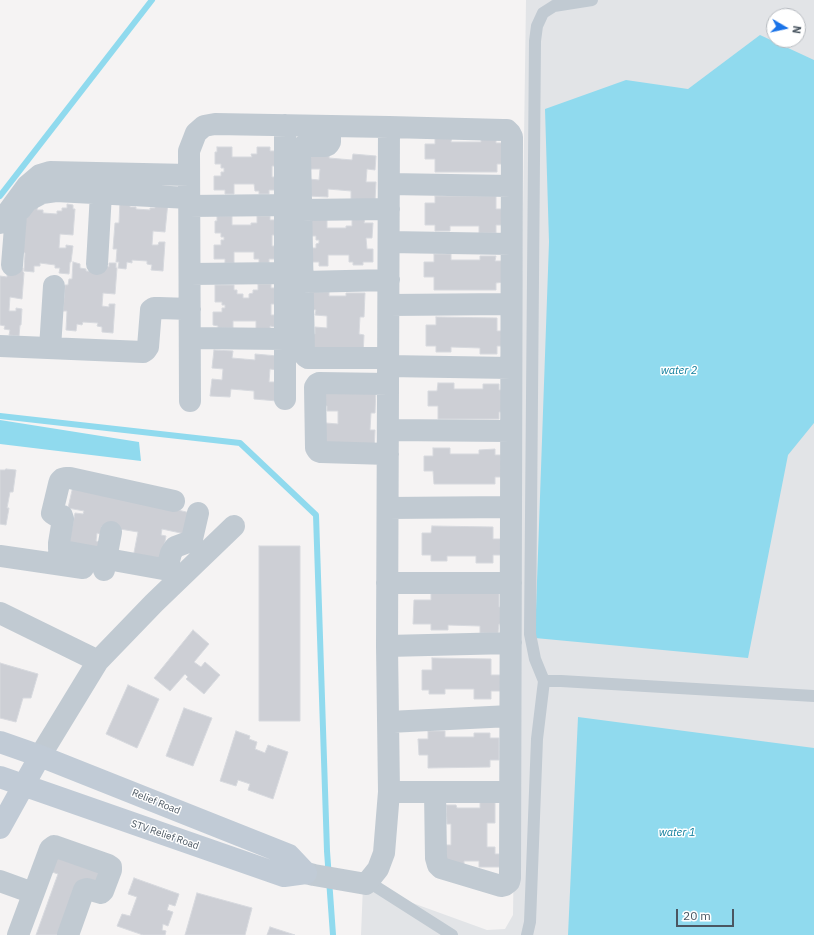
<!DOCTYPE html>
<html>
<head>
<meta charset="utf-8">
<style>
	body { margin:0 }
	#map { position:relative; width:814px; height:935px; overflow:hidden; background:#f5f3f3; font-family:"IBM Plex Sans",sans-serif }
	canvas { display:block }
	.north { position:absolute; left:766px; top:8px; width:40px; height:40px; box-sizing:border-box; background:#fff; border:1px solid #b7bbc0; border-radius:50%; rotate:99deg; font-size:11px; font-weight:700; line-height:16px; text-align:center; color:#4a5661 }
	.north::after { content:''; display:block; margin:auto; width:14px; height:18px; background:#1a73e8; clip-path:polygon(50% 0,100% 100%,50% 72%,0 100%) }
	.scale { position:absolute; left:676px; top:909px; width:58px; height:18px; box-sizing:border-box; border:2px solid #4a5661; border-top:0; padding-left:5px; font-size:12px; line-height:14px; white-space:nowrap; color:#4a5661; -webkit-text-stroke:3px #fff; paint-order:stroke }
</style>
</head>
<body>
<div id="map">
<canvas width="814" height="935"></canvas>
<div class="north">N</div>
<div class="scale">20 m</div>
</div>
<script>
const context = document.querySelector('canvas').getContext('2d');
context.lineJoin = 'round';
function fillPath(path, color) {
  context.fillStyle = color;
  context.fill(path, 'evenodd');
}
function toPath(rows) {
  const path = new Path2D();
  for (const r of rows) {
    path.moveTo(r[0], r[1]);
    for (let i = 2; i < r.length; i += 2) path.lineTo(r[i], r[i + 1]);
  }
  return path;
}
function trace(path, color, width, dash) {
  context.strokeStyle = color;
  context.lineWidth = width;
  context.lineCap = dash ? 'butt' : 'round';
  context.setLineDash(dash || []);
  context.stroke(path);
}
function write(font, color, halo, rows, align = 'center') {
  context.font = font + ' "IBM Plex Sans",sans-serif';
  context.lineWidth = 3;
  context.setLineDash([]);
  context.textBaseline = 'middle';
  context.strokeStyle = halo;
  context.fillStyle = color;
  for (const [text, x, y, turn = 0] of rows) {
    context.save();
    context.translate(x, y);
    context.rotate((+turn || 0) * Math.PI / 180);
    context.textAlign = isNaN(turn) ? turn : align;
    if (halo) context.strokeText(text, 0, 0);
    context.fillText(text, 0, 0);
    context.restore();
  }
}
fillPath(toPath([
	[526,0,814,0,814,935,361,935,363,885,487,930,505,929,513,915],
	[774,16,798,16,798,40,774,40]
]), '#e2e4e7');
fillPath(toPath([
	[760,35,814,60,814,423,788,455,748,658,535,638,549,242,545,109,626,80,688,89],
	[0,420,139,442,141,461,0,444],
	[578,717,814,748,814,935,568,935]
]), '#90daee');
trace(toPath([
	[0,196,152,0],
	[0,416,240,443,316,515,327,851,333,935]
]), '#90daee', 6);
const building = toPath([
	[435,136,452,136,451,142,481,142,481,137,496,137,496,143,506,143,506,164,497,164,497,172,435,172,435,159,425,159,425,144,435,144,435,136],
	[217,147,232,147,232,157,252,157,251,154,257,154,257,147,270,147,270,151,278,151,278,166,272,166,272,177,279,177,279,190,269,190,269,194,259,194,259,191,255,191,254,184,234,184,234,194,225,194,225,190,214,190,214,176,221,176,221,172,224,172,224,168,221,168,221,164,215,164,215,152,217,152,217,147],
	[311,150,330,151,329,158,352,160,353,154,376,156,375,170,367,169,366,182,376,182,375,201,351,199,351,191,328,189,328,197,308,196,309,179,319,180,320,169,310,169,311,150],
	[435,196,496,196,496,209,506,209,506,225,496,225,496,233,479,233,479,226,450,226,450,231,435,231,435,225,425,225,425,203,435,203,435,196],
	[120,200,130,202,130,207,136,207,136,209,150,210,150,208,155,208,155,205,168,202,165,232,153,231,152,245,158,245,159,242,165,242,163,271,151,270,152,265,147,264,147,261,132,260,132,263,127,262,126,269,118,268,119,262,116,262,117,249,113,249,115,223,119,223,120,200],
	[28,204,38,205,37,210,43,210,43,213,57,214,57,211,62,211,62,208,67,208,67,204,73,205,73,209,75,209,73,235,60,234,59,248,66,248,66,245,73,246,71,262,70,262,69,274,59,273,60,268,55,268,55,265,40,263,40,266,34,266,34,272,24,271,25,253,21,252,28,204],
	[217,216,232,216,232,225,251,225,251,223,257,223,257,216,270,216,270,220,278,220,278,235,272,235,272,246,279,246,279,259,269,259,269,263,259,263,259,259,254,259,254,252,234,252,234,263,225,263,225,259,214,259,214,245,221,245,221,240,224,240,224,237,221,237,221,233,215,233,215,221,217,221,217,216],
	[311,219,327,219,327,228,346,228,346,226,352,226,352,219,365,219,364,223,373,223,372,238,366,238,367,249,373,249,373,262,363,262,363,265,353,265,353,262,349,262,349,255,328,255,328,266,319,266,319,262,308,262,308,248,316,248,316,244,319,243,319,240,316,240,316,236,309,236,311,219],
	[434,254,451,254,451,260,480,260,480,256,496,256,495,261,505,261,505,282,496,283,496,290,434,290,434,277,424,277,424,262,434,262,434,254],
	[73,262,80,264,80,268,86,269,86,271,100,272,105,266,109,267,109,263,116,263,116,268,117,268,115,294,103,293,102,306,109,307,109,304,115,304,113,333,102,332,102,327,97,326,98,323,83,322,82,325,77,324,76,331,66,330,67,311,63,311,65,285,68,285,69,279,72,279,73,262],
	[16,268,23,268,23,272,24,273,22,299,10,297,9,311,16,311,16,308,22,309,21,325,20,325,19,336,9,335,10,330,4,329,5,326,0,325,0,276,7,277,7,274,16,268],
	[258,284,271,284,271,288,278,288,278,304,271,304,271,315,279,315,276,327,270,326,270,329,256,329,256,321,233,321,233,328,218,328,218,326,213,325,213,312,222,312,222,308,225,308,225,305,222,305,222,302,215,302,215,285,234,285,234,290,237,290,237,294,243,294,243,298,249,298,249,294,253,293,253,290,258,290,258,284],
	[310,292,329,292,329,296,346,296,346,293,365,293,364,317,360,317,359,334,364,335,363,356,309,353,310,334,315,334,315,327,327,328,327,316,315,315,316,310,310,309,310,292],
	[436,317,497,318,497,331,507,331,507,346,497,346,497,354,480,354,480,348,451,347,451,352,436,352,436,346,426,346,426,325,436,325,436,317],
	[214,350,233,351,232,358,255,360,255,354,278,356,277,370,270,369,269,382,279,382,277,401,254,399,254,391,231,389,230,397,210,396,212,379,222,380,223,369,212,368,214,350],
	[438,383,454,383,454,389,483,389,483,384,499,384,499,390,509,390,509,412,499,412,499,419,438,419,438,406,428,406,428,391,437,391,438,383],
	[321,388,376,389,375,413,371,413,370,430,375,430,374,452,320,448,326,423,338,424,338,411,327,411,327,406,321,405,321,388],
	[433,448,450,448,450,454,479,454,479,450,495,449,495,455,504,455,504,477,495,477,495,484,434,484,433,471,424,471,424,456,433,456,433,448],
	[6,469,16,470,13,492,10,492,7,508,9,508,6,525,0,524,0,470,5,470,6,469],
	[73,486,195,514,190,535,162,529,161,535,166,536,161,565,132,563,138,532,102,526,100,534,97,533,96,541,100,542,98,554,68,548,75,513,83,514,84,511,68,508,73,486],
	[432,526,493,527,493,539,503,539,503,555,493,555,493,563,476,563,476,556,447,556,447,561,431,561,431,555,422,555,422,533,431,533,432,526],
	[259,546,300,546,300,721,259,721,259,546],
	[431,592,499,592,499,607,509,607,509,624,499,624,498,633,480,633,480,626,448,625,448,630,431,630,431,624,413,624,414,600,431,600,431,592],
	[193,630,209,644,194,662,201,667,205,662,220,675,204,694,186,679,188,677,185,674,170,691,154,678,193,630],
	[432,658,491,659,491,675,501,675,501,691,491,691,491,699,474,699,474,689,445,689,445,694,429,694,429,690,422,690,422,670,432,670,432,658],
	[0,663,38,674,31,698,23,698,16,722,0,718,0,663],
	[128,685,159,699,137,748,106,734,128,685],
	[184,708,212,718,193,766,166,756,184,708],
	[236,731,250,736,249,739,257,742,255,749,265,753,268,745,288,752,273,799,248,790,250,784,238,780,236,786,220,781,236,731],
	[428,731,445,731,445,737,474,737,474,733,490,733,490,738,499,738,499,760,490,760,490,767,428,768,428,755,419,755,418,739,428,739,428,731],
	[480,802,495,802,495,823,487,823,487,847,495,847,495,854,501,854,501,867,479,867,479,861,464,861,464,865,443,865,443,845,451,845,451,824,447,824,446,805,456,805,457,808,480,808,480,802],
	[56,850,107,868,65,935,36,935,58,874,49,871,56,850],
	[134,878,179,894,175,906,169,904,167,910,173,912,168,926,163,924,162,930,166,931,165,935,143,935,117,926,122,914,130,916,137,897,128,894,134,878],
	[197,893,252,908,245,935,185,935,197,893],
	[270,927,295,935,267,935,270,927]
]);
fillPath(building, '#cdcfd5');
trace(building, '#d7d9de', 1);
trace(toPath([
	[544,681,535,659,530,634,535,41,537,26,543,13,554,6,592,0],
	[366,884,375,886,452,935],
	[527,935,530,922,537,739,544,681,561,681,814,696]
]), '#c1cad2', 12);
trace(toPath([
	[285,125,285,399],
	[330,126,330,142,328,145,324,146,306,146,302,147,300,151,304,352,305,356,308,358,388,358],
	[389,127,503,130,507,130,510,133,512,137,510,878,509,882,505,885,501,886,441,868,438,865,436,858,435,792],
	[389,184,511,186],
	[189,206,285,205],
	[21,209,27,201,42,193,56,191,189,198],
	[301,210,389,209],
	[0,223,27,186,40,175,50,172,189,175],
	[389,242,511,244],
	[97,264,101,193],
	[12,265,16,215],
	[190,274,285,273],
	[303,282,389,280],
	[389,305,511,304],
	[190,338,285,339],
	[0,346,143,352,146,350,148,347,151,310,154,308,159,308,190,309],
	[50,348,54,286],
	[388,366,511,368],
	[190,401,189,151,196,133,204,126,215,124,389,127,387,646,389,792,384,853,378,869,366,884,314,875,306,873],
	[388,430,511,431],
	[388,454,321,452,318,451,316,448,315,387,317,384,319,383,388,384],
	[174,501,70,478,66,478,62,479,60,481,59,484,52,513,55,515,62,516,63,519,59,543,59,549,63,551,163,569,166,568,168,565,171,553,175,547,191,541,192,539,198,513],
	[388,508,511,507],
	[0,556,83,568],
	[104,570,111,532],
	[387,583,511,583],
	[0,613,98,661],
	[387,646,511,643],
	[389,722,510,716],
	[40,756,98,661,154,603,234,526],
	[389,792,510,792],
	[0,881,33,893],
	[18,935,50,849,54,846,108,865,111,867,111,870,103,891,101,893,87,889,84,890,68,935]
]), '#c1cad2', 22);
trace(toPath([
	[0,742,40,756,289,855,306,873],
	[0,777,284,876,306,873],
	[0,828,40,756]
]), '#c1cbd6', 22);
write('10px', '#4a5661', '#fff', [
	["Relief Road",156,802,22],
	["STV Relief Road",165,835,19]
]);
write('italic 11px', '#0c7c9b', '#fff', [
	["water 2",679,371],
	["water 1",677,833]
]);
</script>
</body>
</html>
